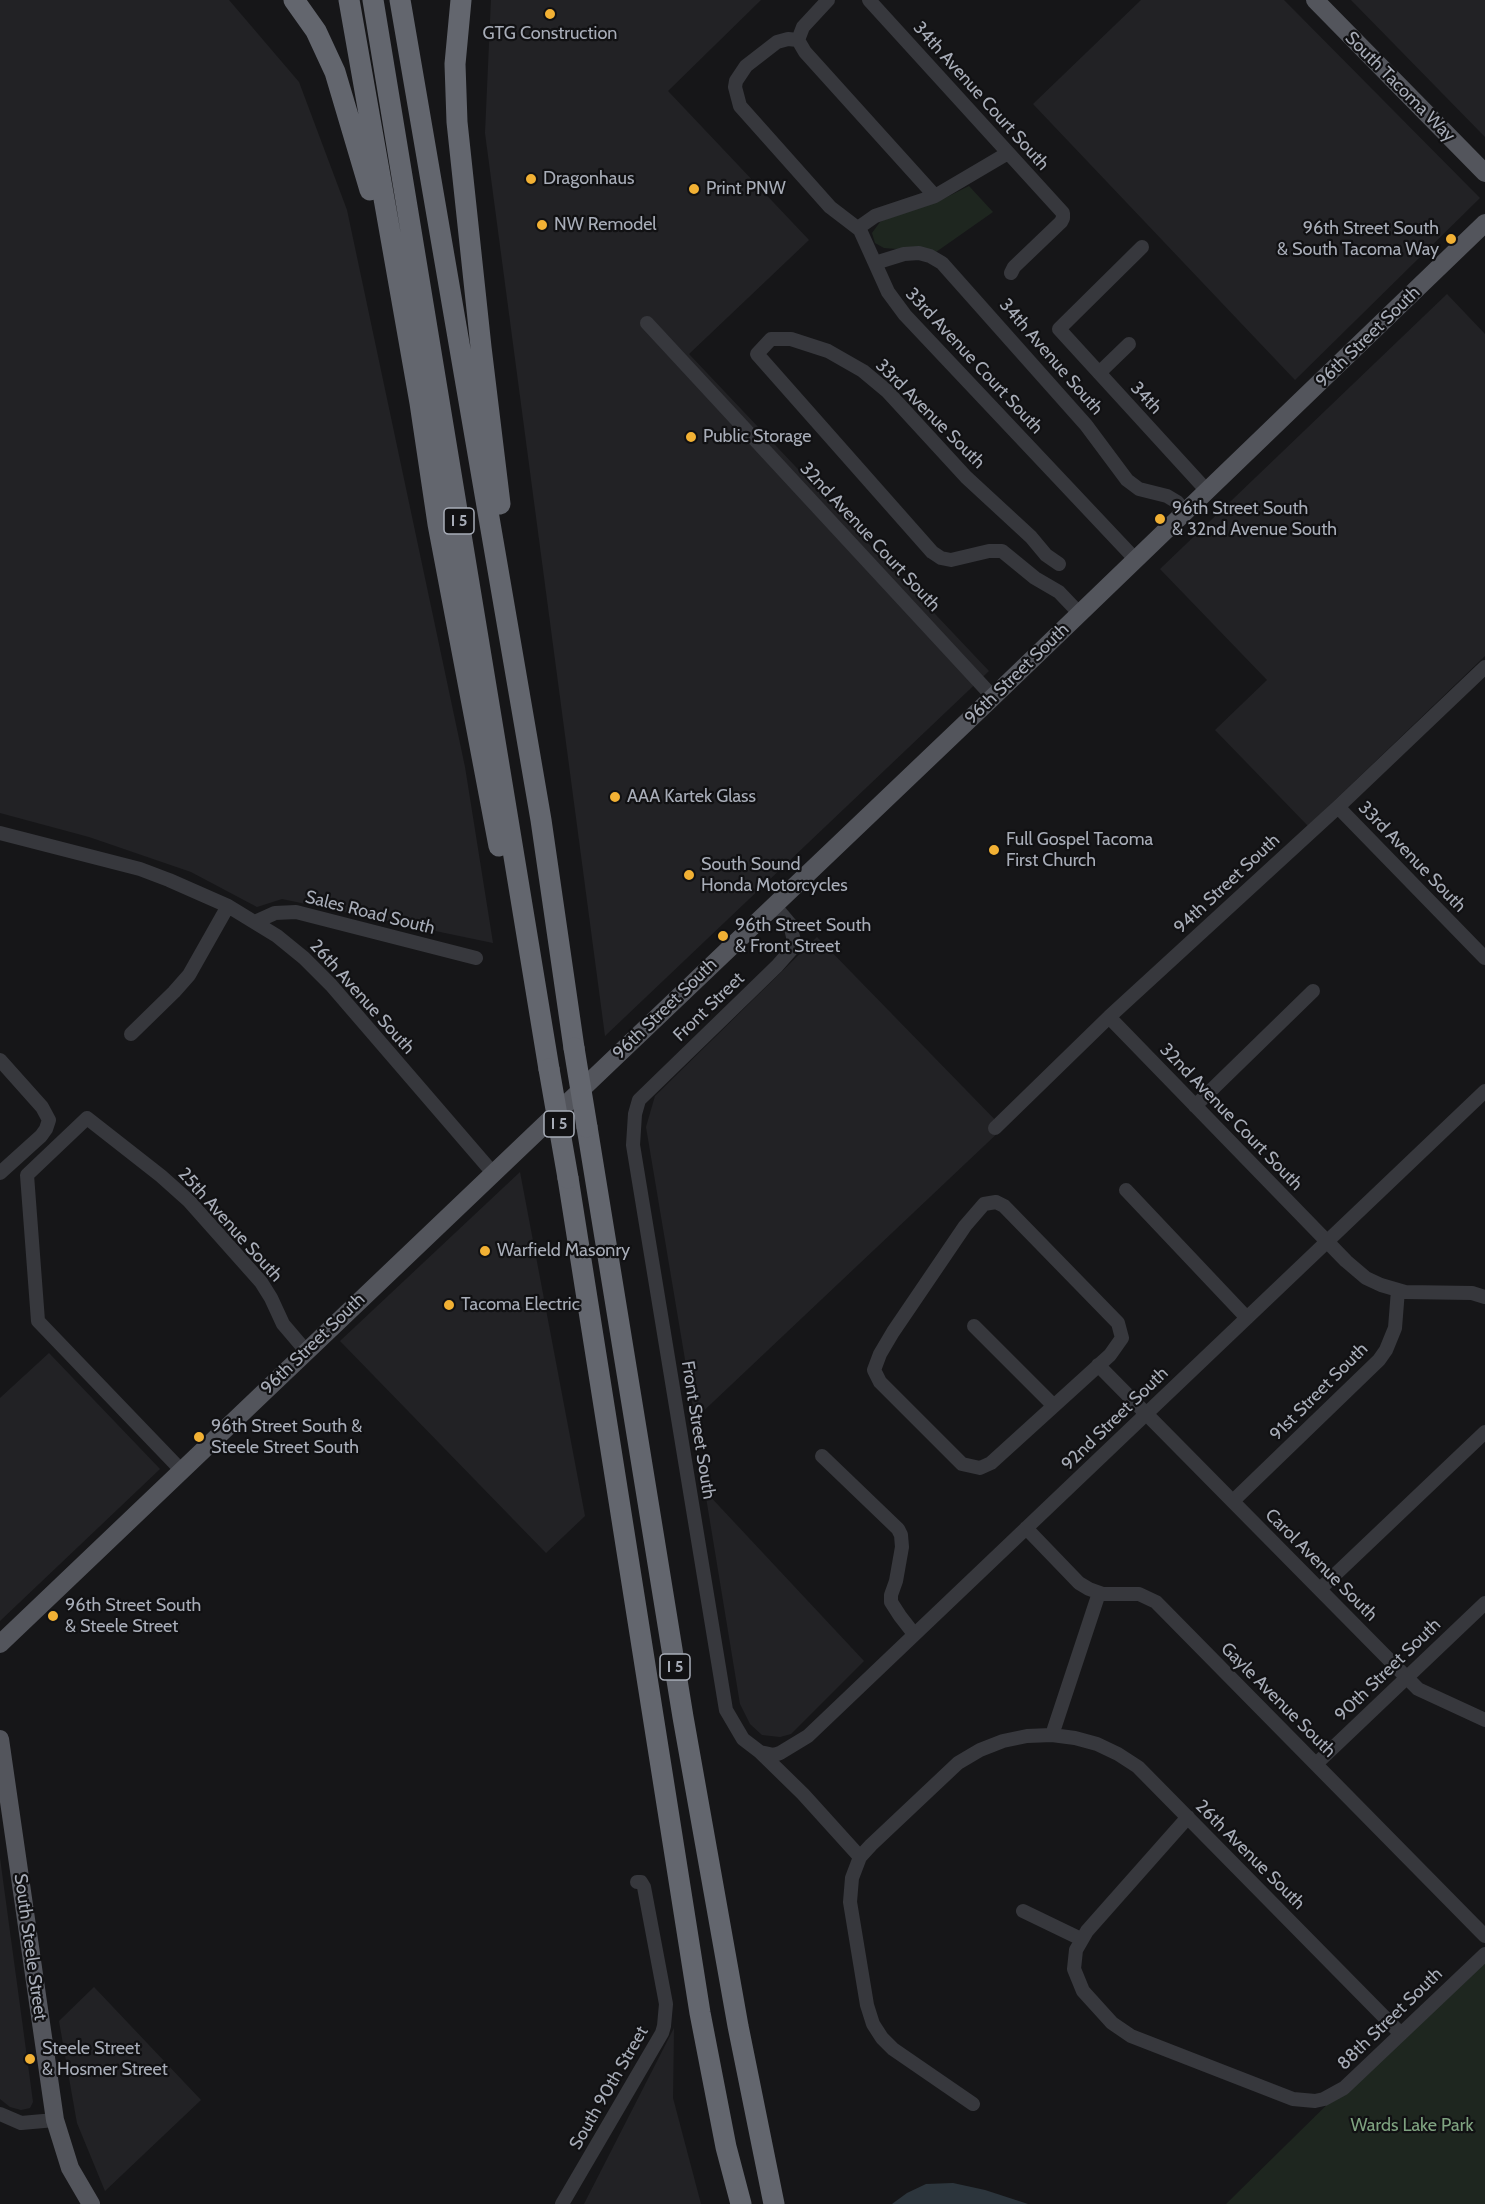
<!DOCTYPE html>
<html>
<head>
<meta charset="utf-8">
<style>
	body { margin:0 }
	canvas { display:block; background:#161618 }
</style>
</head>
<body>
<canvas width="1485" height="2204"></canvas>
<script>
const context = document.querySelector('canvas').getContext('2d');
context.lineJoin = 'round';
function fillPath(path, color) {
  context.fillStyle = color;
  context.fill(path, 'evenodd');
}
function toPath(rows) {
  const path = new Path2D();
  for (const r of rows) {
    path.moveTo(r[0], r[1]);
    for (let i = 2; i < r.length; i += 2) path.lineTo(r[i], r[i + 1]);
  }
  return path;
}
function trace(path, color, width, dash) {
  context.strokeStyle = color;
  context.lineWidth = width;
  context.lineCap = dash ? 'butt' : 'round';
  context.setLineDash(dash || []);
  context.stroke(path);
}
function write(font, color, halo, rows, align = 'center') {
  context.font = font + ' Cabin,sans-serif';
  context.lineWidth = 4.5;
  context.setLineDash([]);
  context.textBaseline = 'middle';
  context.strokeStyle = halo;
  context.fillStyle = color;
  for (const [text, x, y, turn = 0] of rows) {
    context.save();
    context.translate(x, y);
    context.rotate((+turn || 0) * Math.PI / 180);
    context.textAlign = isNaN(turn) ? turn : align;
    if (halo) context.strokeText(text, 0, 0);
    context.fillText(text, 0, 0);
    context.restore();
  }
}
fillPath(toPath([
	[0,0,229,0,299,82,347,210,465,767,493,943,282,899,257,907,191,872,89,837,0,813],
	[491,0,761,0,668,91,809,240,689,354,989,671,605,1036,485,133],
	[1141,0,1284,0,1480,198,1295,380,1033,104],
	[1351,0,1485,0,1485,137],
	[1447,294,1485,334,1485,656,1308,826,1215,730,1267,680,1160,569],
	[817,937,1003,1128,695,1419,646,1127,655,1096],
	[520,1172,585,1516,546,1553,340,1341],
	[49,1353,160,1469,0,1621,0,1398],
	[705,1491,864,1661,791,1734,780,1737,762,1735,750,1724,740,1704],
	[0,1858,33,2102,30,2108,21,2110,10,2107,0,2099],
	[94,1987,201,2100,105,2191,77,2123,59,2021],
	[674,2028,673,2098,701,2204,584,2204]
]), '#222225');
fillPath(toPath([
	[969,186,993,212,936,252,884,248,875,243,872,233,880,222,893,216,937,202],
	[1485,1954,1485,2204,1226,2204,1344,2088]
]), '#1e261f');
fillPath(toPath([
	[953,2183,985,2190,1028,2204,892,2204,907,2193,926,2184]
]), '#2c353c');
trace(toPath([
	[869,0,1063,213,1063,218,1061,222,1014,267,1011,273],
	[798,40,788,39,777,42,746,66,736,81,735,87,740,106,830,207,860,230,888,292,905,315,1136,560],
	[798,40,805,52,935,196],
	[798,40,803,27,828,0],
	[858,228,875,216,935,196,1008,153],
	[1142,247,1059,329,1208,492],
	[875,263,904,254,919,253,930,256,942,263,1086,425,1127,480,1139,489,1167,496,1177,502,1186,512],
	[647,323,993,697],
	[1099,373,1129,344],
	[1059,564,1046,555,1031,537,966,477,887,391,863,371,828,351,791,339,771,339,757,354,932,552,941,558,951,560,989,551,1002,551,1035,578,1059,592,1080,614],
	[1338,807,1485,958],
	[0,833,140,869,169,880,228,906,277,936,304,958,331,985,493,1173],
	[774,905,790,924,794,941,791,950,777,966,639,1100,635,1114,633,1145,726,1710,743,1739,760,1752,803,1794,860,1857],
	[255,922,275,913,296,912,476,958],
	[1109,1017,1346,1261,1366,1278,1381,1285,1405,1292,1472,1293,1485,1297],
	[131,1034,174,992,189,975,228,906],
	[0,1060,42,1107,49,1120,46,1129,41,1136,0,1173],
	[1195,1106,1313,991],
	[995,1128,1109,1017,1338,807,1485,667],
	[1126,1190,1247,1318],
	[996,1202,1004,1206,1118,1323,1122,1338,1110,1355,991,1463,980,1468,962,1464,880,1382,874,1370,880,1354,893,1332,965,1226,984,1204,996,1202],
	[974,1326,1053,1405],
	[1098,1365,1418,1689,1485,1720],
	[822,1456,898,1529,901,1535,902,1547,896,1581,891,1595,891,1602,900,1616,914,1634],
	[182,1471,38,1321,27,1175,87,1118,161,1176,189,1201,261,1282,271,1298,283,1324,306,1351],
	[1233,1501,1379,1360,1386,1350,1395,1328,1398,1290],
	[1026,1528,1079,1583,1089,1589,1103,1594,1139,1594,1156,1602,1485,1936],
	[1320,1589,1485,1432],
	[1052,1735,1075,1738,1097,1744,1118,1754,1138,1767,1401,2034],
	[760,1752,774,1755,780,1753,808,1736,1485,1091],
	[1316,1764,1485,1603],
	[1188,1817,1087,1931,1076,1950,1074,1969,1083,1991,1112,2023,1131,2036,1293,2099,1315,2101,1324,2099,1344,2088,1485,1954],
	[1023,1911,1081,1939],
	[973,2104,893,2049,882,2038,873,2024,867,2005,850,1902,852,1878,860,1857,871,1845,958,1763,980,1750,1003,1741,1027,1736,1052,1735,1099,1593],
	[0,2114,21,2123,55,2120],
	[562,2204,662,2033,664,2026,666,2004,644,1887,641,1882,637,1882]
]), '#37383d', 14);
trace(toPath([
	[1315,0,1485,173],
	[0,1644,993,697,1485,223],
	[0,1739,55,2120,70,2168,91,2204]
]), '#53555c', 18);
trace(toPath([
	[294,0,316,31,335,72,370,190],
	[349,0,420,403,438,524,499,846],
	[373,0,549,1069],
	[400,0,541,820,574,1048],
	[461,0,455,64,457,122,481,347,500,504],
	[587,1127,683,1717,738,2026,774,2204],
	[568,1178,700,2013,726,2147,741,2204]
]), '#63666e', 21);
trace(toPath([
	[574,1048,587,1127],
	[549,1069,568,1178]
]), '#63666e', 21);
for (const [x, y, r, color] of [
	[550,14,6,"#f2b134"],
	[531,179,6,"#f2b134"],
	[694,189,6,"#f2b134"],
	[542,225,6,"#f2b134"],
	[1451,239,6,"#f2b134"],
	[691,437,6,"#f2b134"],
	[1160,519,6,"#f2b134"],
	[615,797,6,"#f2b134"],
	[994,850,6,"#f2b134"],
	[689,875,6,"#f2b134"],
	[723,936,6,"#f2b134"],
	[485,1251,6,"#f2b134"],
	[449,1305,6,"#f2b134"],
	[199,1437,6,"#f2b134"],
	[53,1616,6,"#f2b134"],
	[30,2059,6,"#f2b134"]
]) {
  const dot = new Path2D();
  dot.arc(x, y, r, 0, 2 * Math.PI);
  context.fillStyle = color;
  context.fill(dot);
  trace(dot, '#111113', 2);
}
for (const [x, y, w] of [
	[459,521,30],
	[559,1124,30],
	[675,1667,30]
]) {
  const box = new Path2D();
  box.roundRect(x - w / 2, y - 13, w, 26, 4.5);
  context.fillStyle = '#111113';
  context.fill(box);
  trace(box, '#a8adb8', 1.5);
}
write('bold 16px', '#a8adb8', null, [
	["I 5",459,521],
	["I 5",559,1124],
	["I 5",675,1667]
]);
write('18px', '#a8adb8', '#111113', [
	["GTG Construction",550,34,"center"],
	["Dragonhaus",543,179],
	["Print PNW",706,189],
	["NW Remodel",554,225],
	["96th Street South",1439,229,"right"],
	["& South Tacoma Way",1439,250,"right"],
	["Public Storage",703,437],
	["96th Street South",1172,509],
	["& 32nd Avenue South",1172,530],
	["AAA Kartek Glass",627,797],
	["Full Gospel Tacoma",1006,840],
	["First Church",1006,861],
	["South Sound",701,865],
	["Honda Motorcycles",701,886],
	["96th Street South",735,926],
	["& Front Street",735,947],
	["Warfield Masonry",497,1251],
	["Tacoma Electric",461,1305],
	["96th Street South &",211,1427],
	["Steele Street South",211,1448],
	["96th Street South",65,1606],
	["& Steele Street",65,1627],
	["Steele Street",42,2049],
	["& Hosmer Street",42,2070]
], 'left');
write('18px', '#a8adb8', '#111113', [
	["South Tacoma Way",1400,87,45],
	["34th Avenue Court South",981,96,48],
	["96th Street South",1368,337,-44],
	["34th Avenue South",1051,357,49],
	["33rd Avenue Court South",974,361,47],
	["34th",1146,398,47],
	["33rd Avenue South",930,414,45],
	["32nd Avenue Court South",870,537,47],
	["96th Street South",1017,674,-44],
	["33rd Avenue South",1412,857,46],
	["94th Street South",1227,884,-43],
	["Sales Road South",370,913,14],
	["26th Avenue South",362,997,48],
	["Front Street",709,1007,-44],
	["96th Street South",665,1009,-44],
	["32nd Avenue Court South",1231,1117,46],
	["25th Avenue South",230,1225,48],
	["96th Street South",313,1344,-44],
	["91st Street South",1319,1392,-45],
	["92nd Street South",1115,1419,-44],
	["Front Street South",698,1430,81],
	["Carol Avenue South",1321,1565,45],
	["90th Street South",1388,1670,-44],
	["Gayle Avenue South",1278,1700,45],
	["26th Avenue South",1250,1855,45],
	["South Steele Street",30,1947,82],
	["88th Street South",1390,2019,-44],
	["South 90th Street",609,2088,-60]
]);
write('18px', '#7fa381', '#111113', [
	["Wards Lake Park",1412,2126]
]);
</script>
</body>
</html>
